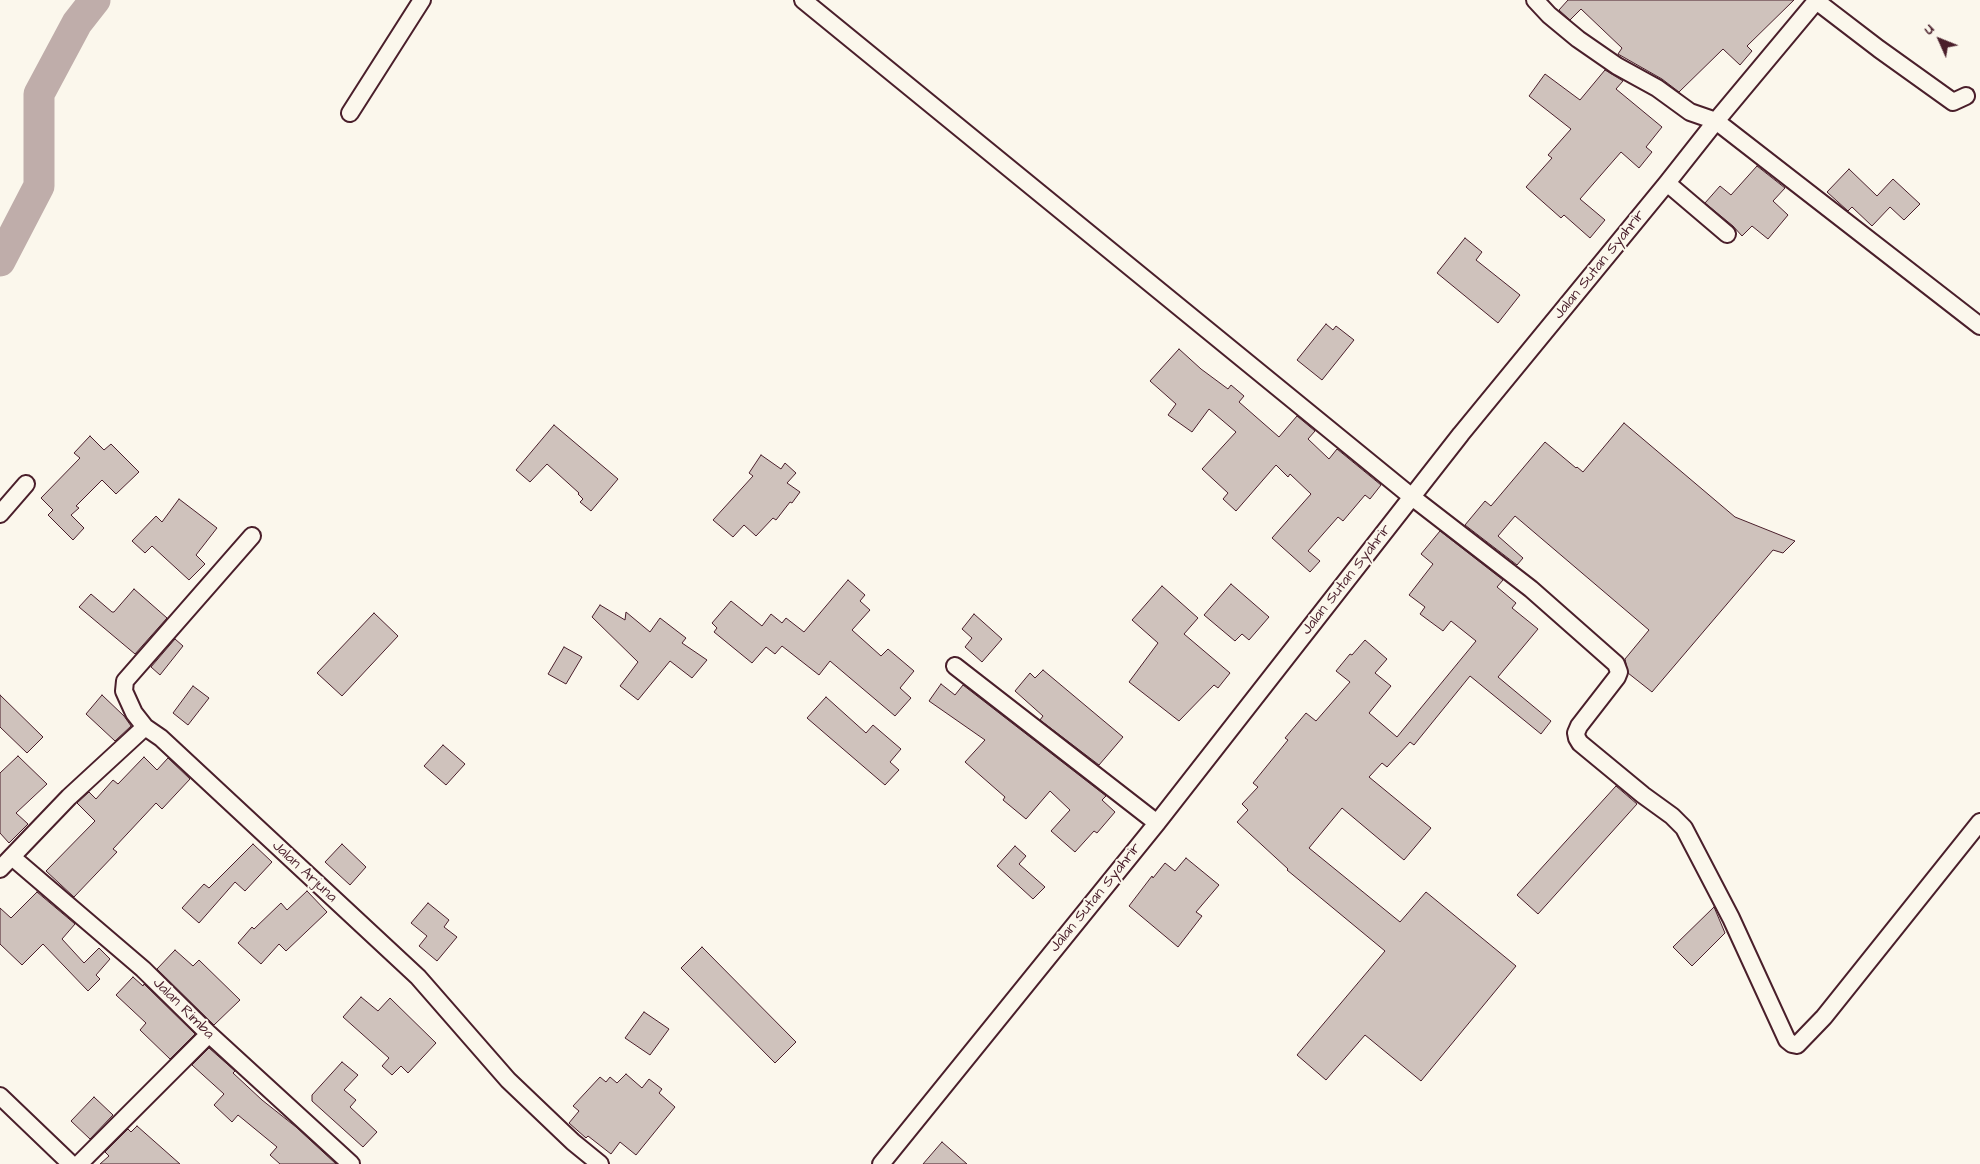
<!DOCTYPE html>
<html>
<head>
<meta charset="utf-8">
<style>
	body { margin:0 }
	#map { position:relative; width:1980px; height:1164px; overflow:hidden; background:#fbf7ec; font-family:"Architects Daughter",sans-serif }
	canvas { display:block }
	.north { position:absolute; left:1915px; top:15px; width:50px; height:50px; -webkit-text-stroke:4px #fbf7ec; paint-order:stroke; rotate:314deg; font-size:14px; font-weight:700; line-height:20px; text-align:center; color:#4a1f2b }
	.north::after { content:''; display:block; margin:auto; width:18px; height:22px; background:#4a1f2b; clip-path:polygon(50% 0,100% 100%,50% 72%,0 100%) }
</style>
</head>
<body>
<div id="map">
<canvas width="1980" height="1164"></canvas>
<div class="north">U</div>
</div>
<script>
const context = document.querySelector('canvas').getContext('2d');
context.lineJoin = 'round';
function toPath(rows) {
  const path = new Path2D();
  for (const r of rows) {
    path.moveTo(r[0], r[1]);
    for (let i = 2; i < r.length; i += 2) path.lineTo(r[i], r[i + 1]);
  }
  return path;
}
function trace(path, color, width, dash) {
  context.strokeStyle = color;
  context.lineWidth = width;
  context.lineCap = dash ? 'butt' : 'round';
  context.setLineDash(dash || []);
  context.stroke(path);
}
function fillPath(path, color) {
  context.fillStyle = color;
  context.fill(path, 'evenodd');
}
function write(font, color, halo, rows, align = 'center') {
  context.font = font + ' "Architects Daughter",sans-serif';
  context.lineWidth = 4;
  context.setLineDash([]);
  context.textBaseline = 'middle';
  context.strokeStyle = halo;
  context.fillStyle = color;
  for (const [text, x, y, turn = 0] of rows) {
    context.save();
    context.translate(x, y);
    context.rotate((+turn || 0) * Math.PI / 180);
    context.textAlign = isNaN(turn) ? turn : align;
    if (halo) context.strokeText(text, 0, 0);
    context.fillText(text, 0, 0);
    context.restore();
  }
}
trace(toPath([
	[0,261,39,186,39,94,77,23,95,0]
]), '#bfadaa', 31);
const building = toPath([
	[1568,0,1794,0,1747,46,1752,51,1740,65,1723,49,1679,92,1662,79,1618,54,1622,48,1581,9,1570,20,1559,10,1568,0],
	[1605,70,1623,81,1616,89,1662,127,1646,147,1652,152,1639,168,1621,152,1580,199,1605,220,1590,238,1564,215,1561,218,1526,187,1552,158,1548,155,1571,129,1529,96,1545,74,1580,100,1605,70],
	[1757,166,1785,188,1773,201,1788,215,1768,239,1752,226,1742,236,1733,226,1705,203,1720,186,1731,195,1757,166],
	[1849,169,1877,196,1893,179,1920,204,1904,220,1890,207,1872,226,1852,207,1848,211,1827,192,1849,169],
	[1465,238,1482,252,1476,260,1520,295,1498,323,1437,273,1465,238],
	[1326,324,1333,330,1336,326,1354,340,1322,380,1297,360,1326,324],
	[1179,349,1201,369,1228,389,1231,385,1244,396,1239,402,1279,437,1297,416,1315,431,1308,439,1329,459,1337,449,1381,485,1370,499,1365,495,1343,521,1338,517,1308,551,1320,561,1310,572,1272,538,1311,494,1290,474,1288,477,1276,465,1236,511,1223,499,1228,493,1202,469,1236,432,1209,409,1192,432,1168,415,1176,404,1150,381,1179,349],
	[1624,423,1735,517,1795,541,1783,553,1773,550,1652,692,1628,673,1625,659,1649,630,1515,516,1498,536,1523,558,1517,565,1465,525,1485,501,1491,506,1545,442,1576,468,1577,467,1583,472,1624,423],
	[554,425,618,479,591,511,580,502,583,499,578,494,579,493,547,464,530,482,516,470,554,425],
	[90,436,104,450,111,444,139,472,116,494,102,480,76,506,79,508,71,515,84,528,73,540,48,515,53,510,41,498,80,458,74,453,90,436],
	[761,455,781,469,785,463,796,473,787,483,800,492,792,503,790,502,776,520,773,518,756,536,744,525,733,537,713,520,753,476,749,473,761,455],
	[179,499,217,528,196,555,205,564,189,580,152,546,145,553,132,541,156,516,162,522,179,499],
	[1440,531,1503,580,1497,587,1516,603,1512,608,1538,629,1498,677,1551,721,1541,734,1470,676,1414,745,1410,742,1387,767,1382,763,1369,777,1431,828,1404,860,1342,808,1309,848,1400,922,1426,892,1516,966,1421,1081,1365,1035,1326,1080,1297,1055,1385,951,1287,870,1288,869,1237,822,1248,810,1242,804,1258,787,1253,783,1288,740,1285,738,1306,713,1316,721,1350,682,1336,671,1350,654,1352,655,1365,640,1387,659,1375,673,1391,686,1369,713,1397,737,1476,641,1451,621,1443,631,1420,614,1425,607,1409,595,1433,564,1421,554,1440,531],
	[848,580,865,595,860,601,870,610,852,630,881,656,888,649,914,671,900,688,911,698,895,716,830,661,819,675,782,646,775,654,766,647,752,663,714,632,717,628,712,623,731,601,762,626,771,614,782,623,786,618,804,632,848,580],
	[1231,584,1269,617,1249,640,1242,634,1235,641,1204,615,1231,584],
	[1162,586,1198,618,1184,634,1230,673,1218,688,1214,685,1179,721,1129,682,1158,643,1132,620,1162,586],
	[134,589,167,618,135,654,79,607,91,594,112,612,114,612,134,589],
	[600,605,625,620,626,612,650,632,660,618,686,638,682,643,707,660,692,678,670,661,638,700,620,686,638,662,592,617,600,605],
	[374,613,398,636,342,696,317,673,374,613],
	[974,614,1002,639,982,662,965,647,972,638,962,629,974,614],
	[175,639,183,646,160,675,151,667,175,639],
	[564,647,582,657,566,684,548,674,564,647],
	[1043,670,1123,737,1099,765,1040,720,1043,716,1015,691,1030,673,1035,678,1043,670],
	[941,684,955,695,963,685,1106,796,1102,800,1115,812,1097,833,1094,831,1075,852,1051,831,1070,810,1050,791,1026,819,1003,800,1005,797,965,762,985,740,929,701,941,684],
	[193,686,209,698,188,725,173,713,193,686],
	[0,695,43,737,27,753,0,727,0,695],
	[102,695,124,716,131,726,115,741,86,714,102,695],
	[826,697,866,733,873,725,901,749,890,762,899,770,885,785,807,718,826,697],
	[443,745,465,764,446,785,424,766,443,745],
	[18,756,47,784,16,813,28,824,9,843,0,833,0,773,18,756],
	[144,757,157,770,168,758,190,779,162,809,156,803,113,849,117,852,74,897,46,871,95,821,77,803,89,792,96,799,113,780,118,784,144,757],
	[1616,786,1637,804,1538,914,1517,895,1616,786],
	[253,844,272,862,245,891,235,882,199,923,182,908,204,884,209,888,253,844],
	[342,844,366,867,350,885,325,862,342,844],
	[1015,846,1026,856,1019,864,1045,887,1033,899,997,866,1015,846],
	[1186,858,1219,885,1196,912,1202,916,1178,947,1129,906,1152,876,1153,878,1165,863,1175,871,1186,858],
	[307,891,327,912,286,951,279,944,261,964,238,943,252,927,254,929,281,903,287,910,307,891],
	[37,892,75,924,62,939,84,963,99,948,110,959,96,975,100,979,88,991,43,944,22,965,0,944,0,908,11,918,37,892],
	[428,903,449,920,444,927,457,937,437,961,419,946,427,936,411,923,428,903],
	[1714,907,1725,933,1692,966,1673,947,1714,907],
	[702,947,796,1042,775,1063,681,968,702,947],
	[175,950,193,966,199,960,240,1000,214,1025,157,969,175,950],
	[133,977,143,986,144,984,195,1034,170,1059,140,1030,146,1023,116,995,133,977],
	[361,997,378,1011,390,998,436,1043,408,1073,401,1066,392,1075,382,1066,389,1058,343,1017,361,997],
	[644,1012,669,1029,650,1055,625,1038,644,1012],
	[209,1048,235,1071,233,1073,262,1100,296,1127,336,1164,280,1164,270,1155,277,1147,238,1115,232,1122,214,1105,224,1094,192,1065,209,1048],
	[342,1062,358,1075,344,1090,356,1100,350,1107,377,1132,363,1147,312,1101,312,1095,342,1062],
	[626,1074,642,1088,649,1079,662,1089,659,1093,675,1107,636,1155,620,1142,611,1154,588,1136,586,1138,569,1123,579,1111,573,1106,600,1077,606,1082,610,1077,617,1083,626,1074],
	[94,1097,113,1115,90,1139,71,1121,94,1097],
	[137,1126,180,1164,100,1164,109,1156,105,1152,128,1129,131,1132,137,1126],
	[942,1142,967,1164,923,1164,942,1142]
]);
fillPath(building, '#cfc2bc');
trace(building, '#4a1f2b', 1);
const minor = toPath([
	[803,0,1412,497,1531,589,1616,664,1619,672,1617,677,1579,726,1576,733,1577,738,1580,743,1643,795,1672,816,1684,828,1731,918,1787,1040,1792,1044,1797,1045,1824,1017,1980,822],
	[1535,0,1549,15,1578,39,1617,66,1657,88,1690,112,1716,121,1980,326],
	[1815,0,1879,49,1953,102,1966,96],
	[350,113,422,0],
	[1667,183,1727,234],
	[0,514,26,484],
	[252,536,125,681,124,691,134,713,145,727,161,738,418,977,508,1080,573,1142,600,1164],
	[955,666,1157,823],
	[12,857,143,969,209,1034,351,1164],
	[0,869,69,797,145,727],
	[0,1096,71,1164],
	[79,1164,209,1034],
	[881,1164,1157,823,1461,434,1667,183,1716,121,1817,0]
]);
trace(minor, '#4a1f2b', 20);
trace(minor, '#fbf7ec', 16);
write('15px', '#4a1f2b', '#fbf7ec', [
	["Jalan Sutan Syahrir",1600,265,-51],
	["Jalan Sutan Syahrir",1347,580,-52],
	["Jalan Arjuna",304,872,43],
	["Jalan Sutan Syahrir",1096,898,-51],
	["Jalan Rimba",183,1009,45]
]);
</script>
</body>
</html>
